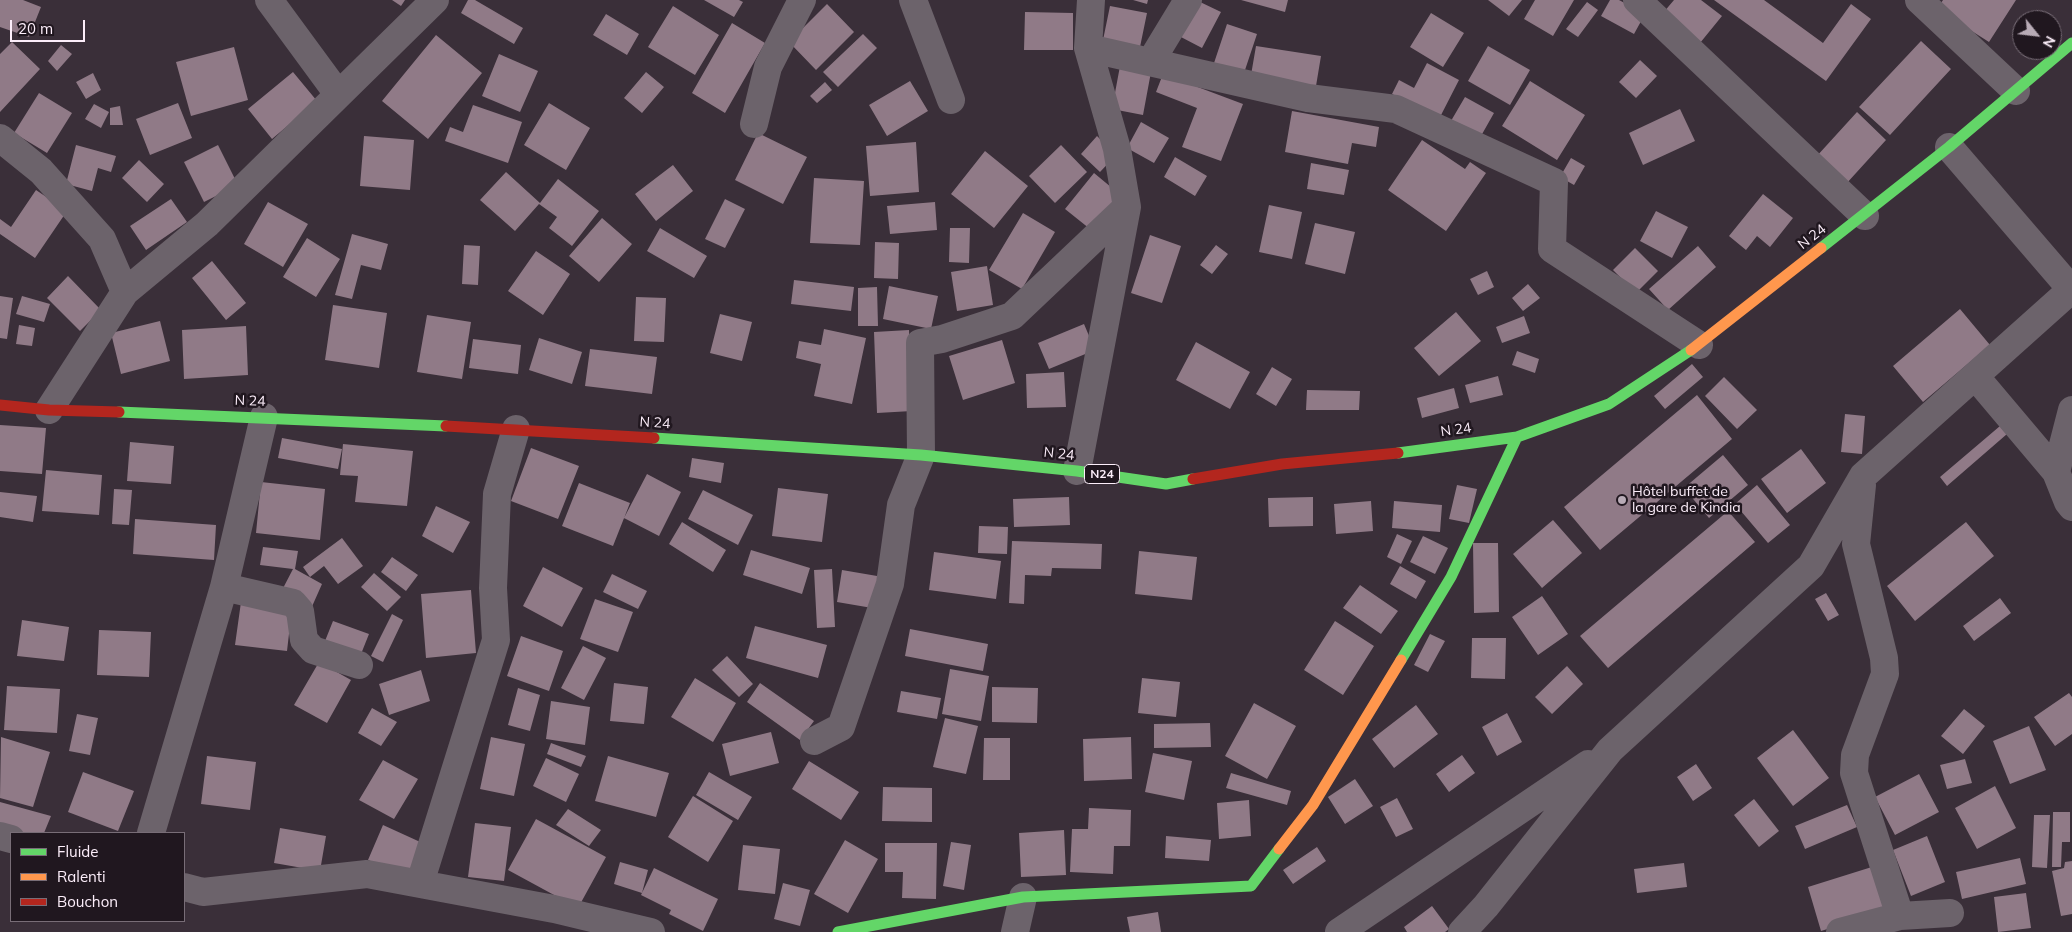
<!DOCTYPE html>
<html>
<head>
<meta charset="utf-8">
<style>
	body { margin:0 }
	#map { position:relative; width:2072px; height:932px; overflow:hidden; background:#3a2f39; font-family:Mulish,sans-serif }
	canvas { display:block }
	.legend { position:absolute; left:10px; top:832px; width:175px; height:90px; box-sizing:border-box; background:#20171f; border:1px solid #786d77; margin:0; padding:6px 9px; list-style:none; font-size:15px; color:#fceefa }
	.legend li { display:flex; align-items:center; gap:10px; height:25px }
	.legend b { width:25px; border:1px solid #786d77 }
	.north { position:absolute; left:2012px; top:10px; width:50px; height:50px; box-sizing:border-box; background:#20171f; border:1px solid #786d77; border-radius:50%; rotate:119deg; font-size:14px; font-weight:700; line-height:20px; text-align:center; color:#fceefa }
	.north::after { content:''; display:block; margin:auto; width:18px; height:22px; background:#b8abb6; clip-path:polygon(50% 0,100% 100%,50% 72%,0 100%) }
	.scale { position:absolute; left:10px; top:20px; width:75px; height:22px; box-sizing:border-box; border:2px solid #fceefa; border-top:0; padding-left:6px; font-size:15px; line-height:18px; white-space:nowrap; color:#fceefa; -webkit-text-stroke:4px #20171f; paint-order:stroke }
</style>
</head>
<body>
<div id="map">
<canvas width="2072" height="932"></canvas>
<ul class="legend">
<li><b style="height:6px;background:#63d668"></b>Fluide</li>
<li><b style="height:6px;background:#ff974d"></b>Ralenti</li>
<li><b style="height:6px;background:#b3261e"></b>Bouchon</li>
</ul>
<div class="north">N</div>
<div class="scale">20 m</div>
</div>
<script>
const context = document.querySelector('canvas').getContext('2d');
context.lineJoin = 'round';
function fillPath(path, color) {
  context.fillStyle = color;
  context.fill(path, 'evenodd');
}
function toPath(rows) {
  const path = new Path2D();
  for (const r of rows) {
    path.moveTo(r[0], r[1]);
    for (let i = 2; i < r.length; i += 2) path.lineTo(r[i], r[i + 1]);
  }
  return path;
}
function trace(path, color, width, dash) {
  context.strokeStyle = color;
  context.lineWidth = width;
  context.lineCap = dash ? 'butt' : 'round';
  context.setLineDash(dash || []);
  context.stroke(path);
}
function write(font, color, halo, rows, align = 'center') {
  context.font = font + ' Mulish,sans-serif';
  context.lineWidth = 5;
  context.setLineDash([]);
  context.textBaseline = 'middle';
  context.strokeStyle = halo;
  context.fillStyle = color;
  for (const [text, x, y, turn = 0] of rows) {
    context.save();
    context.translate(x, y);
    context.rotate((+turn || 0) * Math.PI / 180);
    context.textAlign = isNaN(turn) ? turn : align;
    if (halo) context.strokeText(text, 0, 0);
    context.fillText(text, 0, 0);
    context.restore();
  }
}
fillPath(toPath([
	[0,0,23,0,41,7,29,37,0,27],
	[392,0,405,0,401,6],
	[468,0,475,0,523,28,514,44,461,13],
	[704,0,739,0,743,2,734,17],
	[1133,0,1148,0,1147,4],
	[1241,0,1288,0,1285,12],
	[1488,0,1522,0,1509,16],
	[1535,0,1574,0,1553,36,1524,19],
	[1610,0,1619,0,1645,14,1634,34,1601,16],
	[1674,0,1701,0,1722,16,1700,43,1663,13],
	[1714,0,1764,0,1823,43,1851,4,1871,19,1826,81],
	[1943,0,2016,0,1989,42,1937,9],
	[1198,1,1221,12,1202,48,1179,36],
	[1587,2,1598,10,1578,37,1566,29],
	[827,4,854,32,816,70,789,42],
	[673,6,719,35,695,75,648,47],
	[1110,6,1147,13,1140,47,1103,40],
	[1025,12,1073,13,1073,50,1024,50],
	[1431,13,1464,33,1443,67,1410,47],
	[606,14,639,34,627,55,593,35],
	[732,23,765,43,725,113,692,93],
	[1227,24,1257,34,1243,76,1213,66],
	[863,34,877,48,838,87,823,72],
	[436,35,482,73,428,139,382,101],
	[1921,41,1951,69,1890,135,1859,107],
	[12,42,40,69,0,112,0,54],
	[61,45,72,54,57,71,48,61],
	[1256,46,1321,56,1316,86,1251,75],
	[1488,46,1530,70,1510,105,1468,81],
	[234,47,248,100,191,116,176,62],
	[499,54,538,71,520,112,482,96],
	[1640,60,1657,76,1636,98,1619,82],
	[1427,63,1459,80,1439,119,1392,94,1399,80,1414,88],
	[1120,66,1151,72,1143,115,1112,109],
	[293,72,317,101,272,139,248,109],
	[646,72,664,87,642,113,624,98],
	[93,73,101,90,86,99,76,82],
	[1163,74,1243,104,1221,161,1182,147,1197,108,1156,92],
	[910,81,928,111,887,136,869,105],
	[1530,81,1585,115,1557,160,1502,126],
	[825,82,832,90,817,103,810,96],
	[39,93,72,113,47,153,14,133],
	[1465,97,1494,113,1477,143,1448,126],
	[178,103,192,138,150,155,136,119],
	[549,103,590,128,566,170,524,145],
	[94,104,109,112,101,128,85,119],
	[473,105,522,122,508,163,445,141,450,127,463,132],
	[120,106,123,125,110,125,110,108],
	[1680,109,1695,141,1643,165,1629,133],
	[1292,111,1379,127,1376,147,1352,143,1348,164,1285,152],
	[1857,112,1886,140,1846,184,1816,157],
	[1141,122,1169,138,1154,163,1127,148],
	[758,133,807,157,783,204,735,180],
	[364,136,414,140,410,190,360,186],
	[1097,136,1116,155,1100,172,1081,154],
	[1422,140,1465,169,1470,162,1486,173,1446,231,1388,190],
	[916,142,919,192,870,196,866,146],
	[76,145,116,156,111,172,98,168,92,191,66,184],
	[218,145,238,185,204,202,184,162],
	[1061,145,1087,172,1055,203,1029,176],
	[985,151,1028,186,994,228,951,194],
	[1175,157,1207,176,1195,196,1164,177],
	[1571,158,1585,166,1574,185,1560,177],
	[139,160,164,184,147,202,122,178],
	[1311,163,1349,170,1344,195,1307,189],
	[673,165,693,191,656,221,635,194],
	[506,172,540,203,558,179,599,211,572,246,549,228,557,217,539,204,515,231,480,200],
	[1094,173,1123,197,1095,233,1065,209],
	[814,178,864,181,860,245,810,243],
	[36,190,67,211,35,258,0,234,0,219,11,227],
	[1763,194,1793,218,1770,247,1757,236,1746,250,1729,236],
	[171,199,187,222,146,250,130,226],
	[725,199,745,209,725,248,705,239],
	[268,202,308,224,283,267,244,244],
	[935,202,937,230,890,234,887,206],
	[1269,205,1302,212,1292,259,1259,252],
	[1656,211,1688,227,1672,258,1640,241],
	[1023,213,1055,232,1022,289,989,270],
	[602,218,632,244,599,282,569,256],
	[1315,223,1355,232,1345,274,1305,264],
	[660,228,707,256,694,278,647,251],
	[950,228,970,228,969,263,949,262],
	[352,234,388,244,381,270,361,265,352,299,335,295],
	[1150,235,1181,246,1162,303,1131,293],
	[307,238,340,259,316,297,283,277],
	[875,242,899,243,898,279,874,278],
	[464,245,480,246,478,285,462,284],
	[1216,245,1228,254,1212,274,1200,265],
	[1698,246,1716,267,1668,310,1649,289],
	[1635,248,1658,271,1636,293,1613,270],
	[536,251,570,274,543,315,508,291],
	[212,261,246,303,226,320,192,278],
	[987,266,993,305,957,311,951,272],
	[1487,271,1494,287,1478,295,1470,279],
	[68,276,101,310,80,331,47,298],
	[794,280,854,287,851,311,791,304],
	[1528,284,1540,298,1523,311,1512,298],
	[889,286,938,296,931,329,883,319],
	[877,287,878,326,858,326,858,288],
	[0,296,13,298,7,339,0,338],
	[22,296,50,304,44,322,16,314],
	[636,297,666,298,664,342,634,341],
	[333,305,387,313,379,368,325,360],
	[1960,309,1990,345,1923,402,1893,366],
	[1456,312,1481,341,1439,376,1414,348],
	[720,314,752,322,742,361,710,353],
	[427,315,471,322,462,379,417,372],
	[1524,316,1530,333,1502,343,1496,327],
	[160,321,170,361,121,374,111,333],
	[1084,324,1095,350,1049,369,1038,343],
	[19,325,35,328,32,346,16,344],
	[246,326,248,375,184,379,182,330],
	[824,329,866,338,852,404,814,396,821,364,796,358,799,341,821,345],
	[909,330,912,411,877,413,874,332],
	[539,338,582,352,572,384,529,370],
	[473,339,521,345,518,374,469,368],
	[1002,340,1015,383,963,400,949,356],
	[1196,342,1250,372,1230,409,1176,380],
	[590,349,657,357,652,394,585,386],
	[1517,351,1539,359,1535,373,1512,365],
	[1692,364,1703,377,1665,409,1654,396],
	[1272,367,1292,379,1276,406,1256,394],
	[1064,372,1066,407,1027,408,1026,374],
	[1498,376,1503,395,1470,403,1465,385],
	[1724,377,1757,410,1737,429,1705,396],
	[1454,388,1459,408,1422,418,1417,398],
	[1307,390,1360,391,1359,410,1306,410],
	[1697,395,1732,439,1600,550,1564,507],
	[1845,414,1865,416,1862,454,1841,452],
	[0,425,46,428,42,474,0,471],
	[2000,426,2007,434,1947,486,1940,477],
	[282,438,342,449,338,469,278,458],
	[130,442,174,446,171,484,127,481],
	[343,444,413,451,407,506,355,502,358,476,340,475],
	[531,448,579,466,558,519,511,501],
	[1801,449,1826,483,1787,513,1761,479],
	[1723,455,1748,485,1709,518,1684,488],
	[692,458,724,463,721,483,689,477],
	[46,470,102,475,99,515,42,511],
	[647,474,681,492,659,536,624,518],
	[261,482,325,489,320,540,256,533],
	[579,483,630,503,613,546,562,526],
	[1457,485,1477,489,1469,523,1449,519],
	[1757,485,1790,525,1768,543,1735,504],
	[778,488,828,494,822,542,772,536],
	[114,489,132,490,129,525,112,524],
	[703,490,753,515,738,545,688,519],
	[0,492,37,496,33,522,0,517],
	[1069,497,1070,525,1014,527,1013,499],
	[1313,497,1313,526,1269,527,1268,498],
	[1371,501,1373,531,1336,534,1334,504],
	[1394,501,1442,505,1440,532,1392,528],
	[436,506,470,522,453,553,422,536],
	[1728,511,1755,542,1608,668,1580,636],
	[135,519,216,525,214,560,133,554],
	[1553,520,1582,553,1542,588,1513,554],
	[682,522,726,550,713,572,669,544],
	[1966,522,1994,556,1915,621,1887,586],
	[979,526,1008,527,1007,554,978,553],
	[1397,534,1412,541,1401,564,1387,557],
	[1423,536,1448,548,1435,574,1410,562],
	[342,538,363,566,338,584,324,566,310,577,303,567],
	[1012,541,1102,544,1101,569,1052,568,1051,576,1025,575,1024,604,1009,603],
	[1473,543,1498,543,1499,612,1474,613],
	[263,547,298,551,295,569,322,584,310,611,280,594,293,569,260,565],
	[751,550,810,568,802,594,743,575],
	[1139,551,1197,557,1192,600,1135,594],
	[934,552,1001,561,996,599,929,590],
	[392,557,418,575,406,591,381,572],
	[1400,566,1426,581,1416,599,1390,584],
	[543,567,583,588,562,627,523,606],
	[832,569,835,627,817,628,814,570],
	[842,570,883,577,878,609,837,602],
	[374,573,401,597,387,611,361,587],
	[612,574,647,591,638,609,603,592],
	[1360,585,1398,611,1381,634,1343,608],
	[471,590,476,653,426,658,421,594],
	[1826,593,1839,615,1828,621,1815,599],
	[1542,596,1568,634,1538,655,1512,617],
	[2000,598,2011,613,1974,641,1963,626],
	[595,599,633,612,618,652,580,639],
	[241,602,292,608,287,651,235,645],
	[392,614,403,620,383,662,371,656],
	[22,620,69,627,64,661,17,656],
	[333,621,369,634,359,659,323,646],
	[1335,621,1374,646,1343,695,1304,670],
	[755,626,827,645,818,678,746,658],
	[910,629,988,644,983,671,905,656],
	[99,630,151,632,149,677,97,675],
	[1430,634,1445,641,1428,672,1414,665],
	[521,636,563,651,549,691,507,676],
	[1472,638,1506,638,1505,679,1471,678],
	[583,646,606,658,584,700,561,688],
	[727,656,753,684,739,697,712,670],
	[319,662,351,680,327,723,294,705],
	[1567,666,1583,684,1552,714,1535,697],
	[950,669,989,676,981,721,942,714],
	[421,670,430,701,389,715,379,684],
	[695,678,736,703,713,742,671,717],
	[1142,678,1180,682,1176,717,1138,713],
	[614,683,648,687,644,724,610,721],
	[760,683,814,721,800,740,747,702],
	[7,686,60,689,57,733,4,730],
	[992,687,1038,688,1037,723,992,722],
	[518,688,540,695,530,731,508,725],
	[901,691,941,698,937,719,897,712],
	[2069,693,2072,697,2072,734,2055,746,2034,717],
	[551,701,590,707,585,745,546,739],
	[1254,703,1296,726,1267,779,1225,756],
	[1416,705,1438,734,1394,768,1372,739],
	[372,708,397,722,381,746,358,733],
	[1964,709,1985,726,1963,754,1941,736],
	[1507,713,1522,742,1497,756,1482,727],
	[77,714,98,718,90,755,69,751],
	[945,718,978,726,966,774,933,767],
	[1210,723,1211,747,1154,748,1154,724],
	[2029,726,2046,770,2010,784,1993,741],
	[1793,730,1829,778,1793,806,1757,758],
	[771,732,779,763,730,776,722,744],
	[1,737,50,752,33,807,0,798],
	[491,737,525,744,514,796,480,789],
	[1131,737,1132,779,1084,781,1083,739],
	[984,738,1010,738,1010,780,983,780],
	[551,743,586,756,581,767,547,754],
	[1153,753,1192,761,1184,800,1145,792],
	[1462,755,1475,773,1449,792,1436,774],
	[207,756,256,762,250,810,201,804],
	[608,756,669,773,656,817,595,801],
	[546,758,579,774,566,802,533,786],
	[1965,759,1972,783,1947,789,1940,765],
	[383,760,418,779,394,819,359,800],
	[809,761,859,792,841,820,792,789],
	[1696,764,1712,788,1693,801,1677,777],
	[83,772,134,791,118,831,68,812],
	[709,772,752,797,738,820,696,795],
	[1231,773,1291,791,1287,805,1226,788],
	[1919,774,1939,812,1895,835,1875,797],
	[1355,779,1373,806,1345,824,1328,797],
	[1995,786,2016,828,1977,849,1955,808],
	[883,787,932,788,932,822,882,821],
	[693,796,733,821,708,862,668,837],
	[1397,798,1413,829,1396,837,1380,807],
	[1754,799,1779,831,1759,847,1734,815],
	[1249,800,1251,836,1219,839,1217,803],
	[0,802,51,816,44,833,0,832],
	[1847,805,1857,827,1805,849,1795,826],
	[1089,808,1131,810,1130,846,1114,846,1113,874,1070,872,1072,829,1088,829],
	[568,809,601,830,589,846,556,825],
	[2053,812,2070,812,2070,842,2062,842,2061,867,2052,867],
	[2034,815,2050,815,2047,868,2032,867],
	[536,819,606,857,578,908,508,870],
	[475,823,511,827,504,881,468,877],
	[383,825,429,846,416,879,368,860],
	[280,828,326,836,320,871,274,863],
	[1064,830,1066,875,1021,877,1019,833],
	[1166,836,1211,840,1209,861,1165,858],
	[1927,836,1945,882,1911,896,1893,850],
	[845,840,878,859,848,913,814,894],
	[951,842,971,845,964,890,943,886],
	[885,843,937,843,936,899,902,898,903,872,885,872],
	[743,845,780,849,775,894,738,890],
	[1317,847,1326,861,1293,884,1283,870],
	[2020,858,2026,884,1962,899,1956,872],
	[2072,861,2072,914,2061,916,2052,871,2064,868,2065,862],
	[620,862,648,870,642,893,614,884],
	[1684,863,1687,887,1637,893,1634,869],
	[1875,866,1889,910,1821,931,1808,887],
	[654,868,718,899,703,931,669,914,671,910,641,895],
	[783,883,810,890,800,926,774,919],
	[2026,893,2031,928,1998,932,1994,897],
	[1432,906,1449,929,1445,932,1407,932,1404,927],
	[1158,912,1161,932,1130,932,1127,917]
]), '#907a87');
trace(toPath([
	[269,0,338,94],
	[913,0,951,100],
	[1091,0,1088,48,1308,98,1396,109,1554,182,1552,249,1699,345],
	[1637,0,1865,216],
	[1919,0,2016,91],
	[1151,61,1188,0],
	[754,124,768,67,802,0],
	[0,138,41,171,102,239,125,292],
	[1949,147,2072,290],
	[1975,376,2056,472,2068,502,2072,507],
	[49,410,125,292,207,224,435,0],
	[1077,471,1127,207,1117,149,1088,48],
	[2056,472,2072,410],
	[1862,485,1856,544,1884,658,1885,674,1855,755,1854,773,1900,916],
	[224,587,293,603,300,611,304,640,313,650,359,665],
	[814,741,841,727,890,584,901,505,921,455,920,343,942,339,1012,316,1127,207],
	[151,833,224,587,264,417],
	[0,836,11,839],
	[420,883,496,640,493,588,497,494,516,429],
	[184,887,203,892,367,874,554,909,651,932],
	[1015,932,1023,897],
	[1339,932,1588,764],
	[1462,932,1486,906,1610,750,1811,566,1863,476,2072,289],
	[1840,932,1900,916,1950,913]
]), '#6c636b', 28);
trace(toPath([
	[1821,248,1949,147,2072,43],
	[119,412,446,426],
	[654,438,921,455,1077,471,1166,484,1193,479],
	[1398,453,1517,437,1609,404,1691,350],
	[1401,660,1451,577,1517,437],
	[838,932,1023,897,1251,886,1279,849]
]), '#63d668', 11);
trace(toPath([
	[1691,350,1821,248],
	[1279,849,1313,805,1401,660]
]), '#ff974d', 11);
trace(toPath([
	[0,405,49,410,119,412],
	[446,426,654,438],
	[1193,479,1282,464,1398,453]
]), '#b3261e', 11);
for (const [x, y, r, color] of [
	[1622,500,5,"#b8abb6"]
]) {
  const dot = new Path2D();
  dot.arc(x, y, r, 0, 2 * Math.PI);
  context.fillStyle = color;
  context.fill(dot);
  trace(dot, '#20171f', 2);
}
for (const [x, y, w] of [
	[1102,474,35]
]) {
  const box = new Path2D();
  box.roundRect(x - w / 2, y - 9.5, w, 19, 4);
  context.fillStyle = '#20171f';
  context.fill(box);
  trace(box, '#fceefa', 1);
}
write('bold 12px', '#fceefa', null, [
	["N24",1102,474]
]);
write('14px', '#fceefa', '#20171f', [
	["N 24",1812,237,-38],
	["N 24",250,401,2],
	["N 24",655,423,4],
	["N 24",1456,430,-8],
	["N 24",1059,454,6]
]);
write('14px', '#fceefa', '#20171f', [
	["Hôtel buffet de",1632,492],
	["la gare de Kindia",1632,508]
], 'left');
</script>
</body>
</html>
